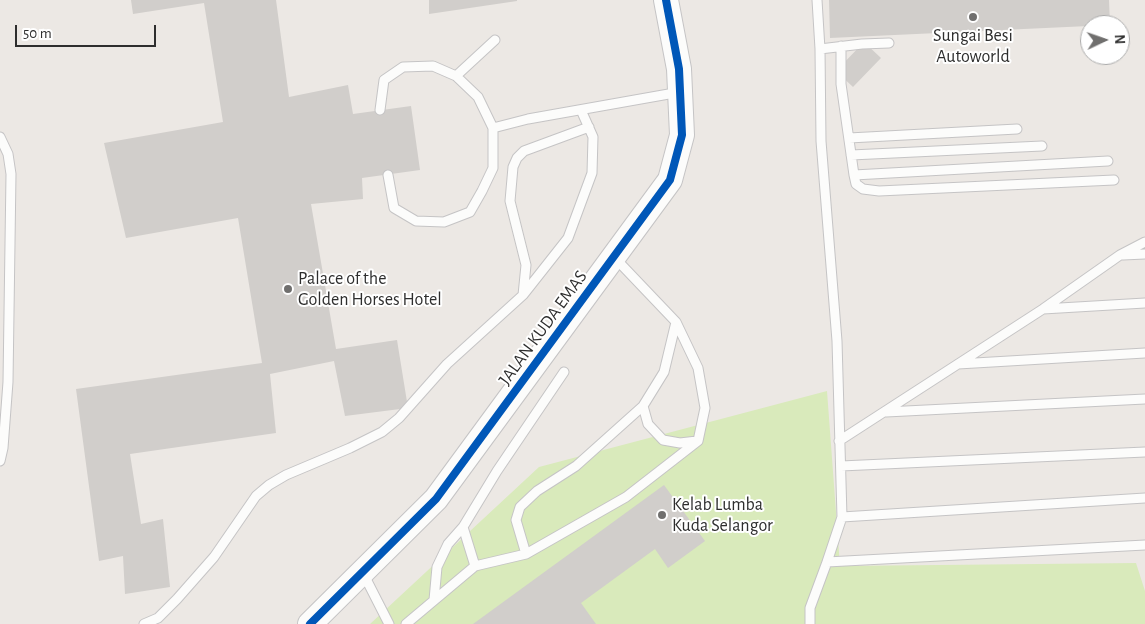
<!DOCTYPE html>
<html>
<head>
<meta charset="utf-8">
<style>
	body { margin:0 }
	#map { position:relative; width:1145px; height:624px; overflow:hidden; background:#ece8e4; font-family:"Alegreya Sans",sans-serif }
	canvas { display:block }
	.north { position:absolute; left:1080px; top:15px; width:50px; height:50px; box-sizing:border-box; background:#fff; border:1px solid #ababab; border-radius:50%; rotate:87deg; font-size:14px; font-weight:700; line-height:20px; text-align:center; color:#2e2e2e }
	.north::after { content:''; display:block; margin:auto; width:18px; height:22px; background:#706f6e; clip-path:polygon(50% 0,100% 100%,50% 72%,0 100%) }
	.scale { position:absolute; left:15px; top:25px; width:141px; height:22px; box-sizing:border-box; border:2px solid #2e2e2e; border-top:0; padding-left:6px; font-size:15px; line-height:18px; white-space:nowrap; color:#2e2e2e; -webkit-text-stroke:4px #fff; paint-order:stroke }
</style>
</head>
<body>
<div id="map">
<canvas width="1145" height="624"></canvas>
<div class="north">N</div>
<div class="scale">50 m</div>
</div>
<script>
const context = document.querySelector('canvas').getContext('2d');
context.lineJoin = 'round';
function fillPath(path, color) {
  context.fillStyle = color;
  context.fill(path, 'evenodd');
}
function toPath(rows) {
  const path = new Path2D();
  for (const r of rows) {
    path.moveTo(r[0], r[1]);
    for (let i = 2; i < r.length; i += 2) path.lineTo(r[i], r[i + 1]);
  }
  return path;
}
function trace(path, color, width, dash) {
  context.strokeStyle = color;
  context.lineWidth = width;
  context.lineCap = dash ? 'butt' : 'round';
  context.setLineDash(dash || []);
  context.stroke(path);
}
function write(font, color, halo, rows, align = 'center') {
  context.font = font + ' "Alegreya Sans",sans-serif';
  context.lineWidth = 4;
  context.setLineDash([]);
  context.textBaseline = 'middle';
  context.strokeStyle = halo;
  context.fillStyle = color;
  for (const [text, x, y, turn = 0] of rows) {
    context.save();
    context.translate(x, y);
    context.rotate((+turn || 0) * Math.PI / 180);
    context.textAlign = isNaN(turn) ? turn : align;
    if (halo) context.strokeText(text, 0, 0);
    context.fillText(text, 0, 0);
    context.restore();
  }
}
fillPath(toPath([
	[827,391,840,566,1136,563,1145,591,1145,624,370,624,539,467]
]), '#d9eabb');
fillPath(toPath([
	[131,0,276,0,289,97,348,85,353,114,411,106,420,170,362,178,363,199,311,204,336,349,397,340,408,408,345,416,334,361,270,374,276,433,130,454,141,524,163,519,170,587,125,594,123,556,99,561,76,389,262,363,238,218,126,238,104,143,223,122,204,3,133,14],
	[429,0,517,0,517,1,429,14],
	[829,0,1109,0,1110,25,830,38],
	[864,42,881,58,853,87,836,71],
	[664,485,705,541,668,568,655,549,581,603,596,624,473,624]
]), '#d1cecb');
const lane = toPath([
	[841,46,841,84,854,175,856,184,863,189,879,191,1114,180],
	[820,49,862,44,889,43],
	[456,76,495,40],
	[380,110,384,80,403,67,433,66,456,76,478,97,493,128],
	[0,137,8,154,11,174,8,382,3,448,0,461],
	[849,138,1017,129],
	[851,155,1042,146],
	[388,175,394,208,416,221,444,222,470,212,482,191,493,168,493,128,528,119,680,92],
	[854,175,1108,161],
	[1123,255,1145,254],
	[523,295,526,265,510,201,513,167,517,158,524,151,589,127],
	[1043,309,1145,303],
	[958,364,1145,353],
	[643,406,648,424,663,440,680,443,697,441],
	[886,412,1145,399],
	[839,441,1043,309,1120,255,1145,242],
	[841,466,1145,452],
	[842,517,1145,498],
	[526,554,516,520,520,507,537,491,576,466,643,406,664,372,676,322],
	[827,562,1145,545],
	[475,566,463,527,497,471,564,372],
	[363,573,389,624],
	[434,600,437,567,448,544,463,527],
	[144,624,158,618,177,599,214,557,256,496,269,485,286,475,350,448,382,432,399,418,447,364,523,295,568,238,592,173,593,137,581,110],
	[406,624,475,566,526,554,626,497,698,441,705,408,698,368,676,322,615,258],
	[810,624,810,608,827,562,842,517,837,341,821,141,820,49,817,0]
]);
const secondary = toPath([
	[310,624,436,499,670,180,682,135,679,69,666,0]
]);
trace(lane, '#c5c4c5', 11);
trace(secondary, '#c5c4c5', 26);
trace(lane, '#fcfcfb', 9);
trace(secondary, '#fcfcfb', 24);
trace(toPath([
	[310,624,436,499,670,180,682,135,679,69,666,0]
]), '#0057b8', 8);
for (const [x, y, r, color] of [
	[973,17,5,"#706f6e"],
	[288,289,5,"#706f6e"],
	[662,515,5,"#706f6e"]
]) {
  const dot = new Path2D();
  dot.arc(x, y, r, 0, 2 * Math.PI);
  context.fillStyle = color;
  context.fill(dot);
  trace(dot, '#fff', 2);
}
write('18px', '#2e2e2e', '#fff', [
	["Sungai Besi",973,36,"center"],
	["Autoworld",973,57,"center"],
	["Palace of the",298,279],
	["Golden Horses Hotel",298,300],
	["Kelab Lumba",672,505],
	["Kuda Selangor",672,526]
], 'left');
write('18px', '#2e2e2e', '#fff', [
	["JALAN KUDA EMAS",543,328,-54]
]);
</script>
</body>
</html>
